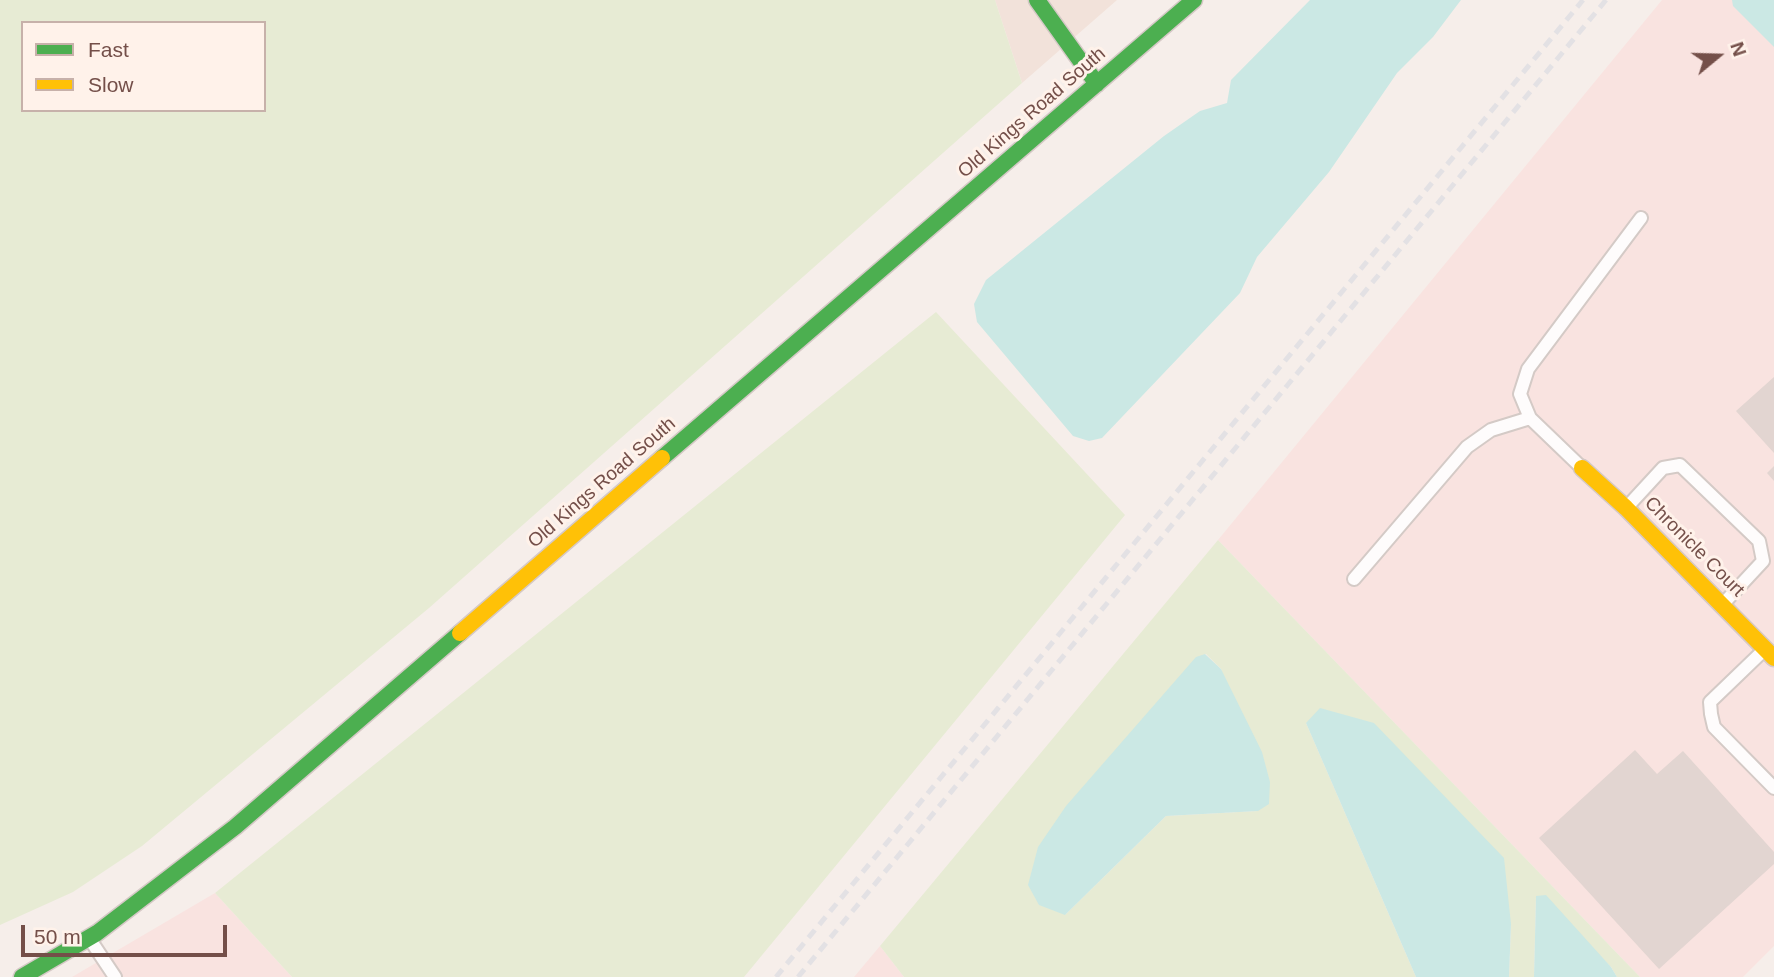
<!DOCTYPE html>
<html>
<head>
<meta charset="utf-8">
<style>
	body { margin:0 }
	#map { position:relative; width:1774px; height:977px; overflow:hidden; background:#f6eeea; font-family:Helvetica,sans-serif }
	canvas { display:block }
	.legend { position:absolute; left:21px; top:21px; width:245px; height:91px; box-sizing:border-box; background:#fff2ea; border:2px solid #c7b1aa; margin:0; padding:9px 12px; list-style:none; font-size:21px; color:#744f49 }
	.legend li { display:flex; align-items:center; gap:14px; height:35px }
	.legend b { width:35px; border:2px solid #c7b1aa }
	.north { position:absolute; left:1683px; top:21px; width:70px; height:70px; -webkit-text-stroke:5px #fff2ea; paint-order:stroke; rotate:71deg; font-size:19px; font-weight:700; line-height:28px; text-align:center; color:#744f49 }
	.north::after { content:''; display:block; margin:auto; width:24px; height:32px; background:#744f49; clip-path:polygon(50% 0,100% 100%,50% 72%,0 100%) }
	.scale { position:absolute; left:21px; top:925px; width:206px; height:32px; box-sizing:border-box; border:4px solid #744f49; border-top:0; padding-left:9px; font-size:21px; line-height:24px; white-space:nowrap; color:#744f49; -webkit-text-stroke:5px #fff2ea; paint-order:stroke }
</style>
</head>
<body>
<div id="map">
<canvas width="1774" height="977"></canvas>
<ul class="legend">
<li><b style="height:9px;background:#4caf50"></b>Fast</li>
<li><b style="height:9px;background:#ffc107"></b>Slow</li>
</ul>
<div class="north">N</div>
<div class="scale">50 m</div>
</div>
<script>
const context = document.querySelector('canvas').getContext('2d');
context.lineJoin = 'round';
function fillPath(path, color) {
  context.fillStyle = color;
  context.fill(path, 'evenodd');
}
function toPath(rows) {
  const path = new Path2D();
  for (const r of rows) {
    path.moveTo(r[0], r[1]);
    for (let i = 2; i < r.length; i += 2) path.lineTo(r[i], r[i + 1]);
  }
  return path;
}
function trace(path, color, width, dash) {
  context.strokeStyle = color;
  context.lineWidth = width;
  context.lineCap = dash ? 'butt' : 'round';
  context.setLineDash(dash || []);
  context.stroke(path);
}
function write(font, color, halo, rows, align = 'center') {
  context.font = font + ' Helvetica,sans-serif';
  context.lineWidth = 6;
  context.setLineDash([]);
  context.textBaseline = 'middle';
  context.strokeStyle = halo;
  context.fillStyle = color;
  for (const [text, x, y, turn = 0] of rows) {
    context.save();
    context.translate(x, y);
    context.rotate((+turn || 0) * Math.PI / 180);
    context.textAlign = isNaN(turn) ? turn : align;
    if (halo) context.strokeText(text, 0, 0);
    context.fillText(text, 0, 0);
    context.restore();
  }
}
fillPath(toPath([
	[995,0,1117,0,1022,83]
]), '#f2e2da');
fillPath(toPath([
	[1662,0,1774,0,1774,946,1743,977,1640,977,1218,540],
	[215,893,292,977,72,977],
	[880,946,904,977,854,977]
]), '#f9e3e0');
fillPath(toPath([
	[0,0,995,0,1022,83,429,608,142,846,73,892,0,925],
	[23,23,264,23,264,110,23,110],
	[936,312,1125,515,744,977,292,977,215,893],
	[1218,540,1640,977,1617,977,1611,967,1536,897,1534,977,1509,977,1511,924,1306,723,1416,977,904,977,880,946],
	[1206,654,1221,669,1257,811,1166,816,1065,915,1196,658]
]), '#e7ebd4');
fillPath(toPath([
	[1310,0,1461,0,1433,37,1397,73,1329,172,1257,257,1240,293,1102,438,1089,441,1073,436,977,322,974,304,986,280,1164,136,1200,111,1227,103,1231,80],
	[1732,0,1774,0,1774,47,1733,6],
	[1205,654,1221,669,1262,752,1270,782,1269,804,1258,811,1166,816,1065,915,1039,905,1028,885,1038,847,1066,806,1196,657],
	[1320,708,1374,723,1504,858,1511,924,1509,977,1416,977,1306,723],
	[1546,895,1611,967,1617,977,1534,977,1536,896]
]), '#cbe8e4');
fillPath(toPath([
	[1774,377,1774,453,1736,411],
	[1774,466,1774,481,1767,473],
	[1635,750,1657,774,1683,751,1774,852,1774,864,1659,969,1539,838]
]), '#e2d5d1');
const lane = toPath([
	[1582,468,1530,418,1520,394,1528,369,1641,218],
	[1628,506,1663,468,1680,465,1759,541,1763,561,1723,604],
	[1354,579,1467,447,1491,430,1530,418],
	[1763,651,1710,702,1711,714,1714,727,1774,788],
	[89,938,115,977]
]);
const fast = toPath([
	[1037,0,1097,84],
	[662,458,1194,0],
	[22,977,97,933,235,827,460,633]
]);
const slow = toPath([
	[1582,468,1626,508,1774,658],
	[460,633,662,458]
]);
trace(lane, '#d4cac6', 16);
trace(fast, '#d5c9c6', 19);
trace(slow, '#d5c9c6', 19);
trace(lane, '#fefcfc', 12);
trace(fast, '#4caf50', 16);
trace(slow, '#ffc107', 16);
trace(toPath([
	[776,977,1583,0],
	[798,977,1606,0]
]), '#e3e1e4', 5, [10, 7]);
write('19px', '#744f49', '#fff2ea', [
	["Old Kings Road South",1032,113,-41],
	["Old Kings Road South",602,483,-41],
	["Chronicle Court",1694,547,45]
]);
</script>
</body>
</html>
